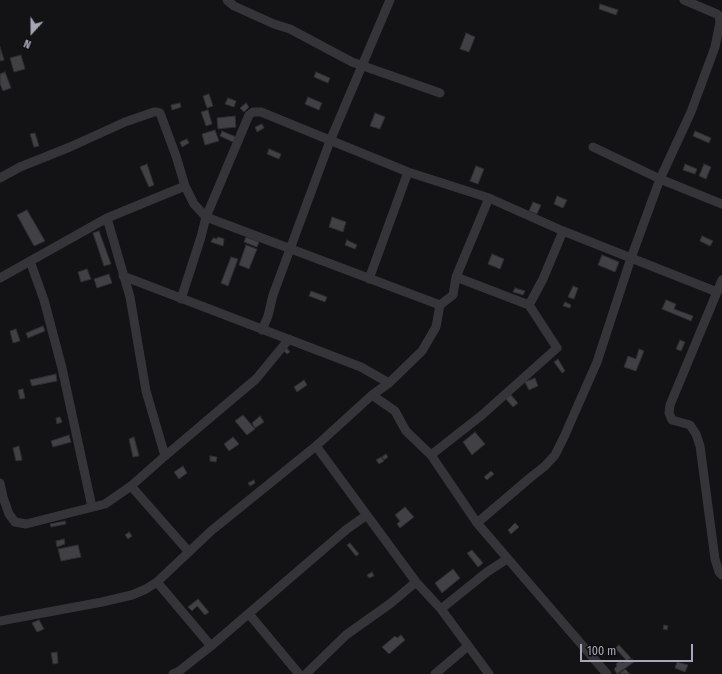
<!DOCTYPE html>
<html>
<head>
<meta charset="utf-8">
<style>
	body { margin:0 }
	#map { position:relative; width:722px; height:674px; overflow:hidden; background:#131315; font-family:"Fira Sans Condensed",sans-serif }
	canvas { display:block }
	.north { position:absolute; left:12px; top:12px; width:40px; height:40px; -webkit-text-stroke:3px #0e0e10; paint-order:stroke; rotate:201deg; font-size:11px; font-weight:700; line-height:16px; text-align:center; color:#a6a7b4 }
	.north::after { content:''; display:block; margin:auto; width:14px; height:18px; background:#a6a7b4; clip-path:polygon(50% 0,100% 100%,50% 72%,0 100%) }
	.scale { position:absolute; left:580px; top:644px; width:113px; height:18px; box-sizing:border-box; border:2px solid #a6a7b4; border-top:0; padding-left:5px; font-size:12px; line-height:14px; white-space:nowrap; color:#a6a7b4; -webkit-text-stroke:3px #0e0e10; paint-order:stroke }
</style>
</head>
<body>
<div id="map">
<canvas width="722" height="674"></canvas>
<div class="north">N</div>
<div class="scale">100 m</div>
</div>
<script>
const context = document.querySelector('canvas').getContext('2d');
context.lineJoin = 'round';
function fillPath(path, color) {
  context.fillStyle = color;
  context.fill(path, 'evenodd');
}
function toPath(rows) {
  const path = new Path2D();
  for (const r of rows) {
    path.moveTo(r[0], r[1]);
    for (let i = 2; i < r.length; i += 2) path.lineTo(r[i], r[i + 1]);
  }
  return path;
}
function trace(path, color, width, dash) {
  context.strokeStyle = color;
  context.lineWidth = width;
  context.lineCap = dash ? 'butt' : 'round';
  context.setLineDash(dash || []);
  context.stroke(path);
}
const building = toPath([
	[600,4,618,10,616,15,599,9,600,4],
	[466,33,475,37,469,52,460,49,466,33],
	[0,47,4,60,0,61,0,47],
	[21,55,25,69,14,72,10,58,21,55],
	[5,72,11,88,3,91,0,84,0,74,5,72],
	[316,72,330,78,328,83,314,77,316,72],
	[209,94,213,106,207,108,203,96,209,94],
	[308,97,322,103,319,110,305,104,308,97],
	[228,98,236,101,234,107,225,104,228,98],
	[180,103,181,107,172,110,171,105,180,103],
	[246,103,249,107,244,112,240,108,246,103],
	[208,110,212,124,206,126,201,112,208,110],
	[375,113,385,117,380,129,370,126,375,113],
	[235,116,236,127,218,129,217,118,235,116],
	[262,124,264,128,257,132,255,127,262,124],
	[215,130,219,141,205,145,202,134,215,130],
	[222,131,236,137,233,142,220,136,222,131],
	[695,131,711,138,709,143,693,136,695,131],
	[35,133,39,146,34,147,30,134,35,133],
	[187,139,189,143,182,147,180,142,187,139],
	[269,149,281,154,279,159,267,154,269,149],
	[147,164,154,185,149,187,140,167,147,164],
	[685,164,697,169,695,174,683,170,685,164],
	[704,164,711,167,706,179,699,176,704,164],
	[476,166,484,169,478,184,470,181,476,166],
	[557,196,567,200,563,208,554,204,557,196],
	[533,202,541,205,537,214,529,211,533,202],
	[27,210,45,241,34,246,17,215,27,210],
	[332,217,346,222,343,232,329,227,332,217],
	[99,231,111,264,104,266,93,233,99,231],
	[702,236,713,241,710,246,700,241,702,236],
	[218,237,224,239,223,246,211,242,213,238,217,239,218,237],
	[246,237,259,242,257,247,244,242,246,237],
	[347,240,357,245,355,249,345,245,347,240],
	[246,245,257,249,249,269,239,265,246,245],
	[492,254,504,259,500,269,488,264,492,254],
	[602,255,619,262,615,272,598,265,602,255],
	[231,257,238,259,228,286,221,283,231,257],
	[87,269,91,279,81,282,78,272,87,269],
	[109,274,112,283,97,288,94,279,109,274],
	[573,286,578,288,574,299,568,297,573,286],
	[515,288,525,291,523,295,513,292,515,288],
	[311,291,327,297,325,302,309,296,311,291],
	[666,300,676,304,674,309,693,316,691,321,662,309,666,300],
	[565,302,571,305,570,308,563,306,565,302],
	[43,326,45,331,28,338,26,333,43,326],
	[16,329,20,341,13,343,10,331,16,329],
	[680,340,685,342,681,351,676,349,680,340],
	[286,347,290,352,287,354,283,350,286,347],
	[639,349,644,351,636,371,624,367,628,356,636,359,639,349],
	[558,359,565,371,562,373,554,362,558,359],
	[56,374,57,381,32,386,30,380,56,374],
	[535,378,538,386,529,390,525,382,535,378],
	[304,380,307,385,297,392,294,387,304,380],
	[23,389,25,398,20,399,18,390,23,389],
	[510,394,518,403,513,407,505,398,510,394],
	[243,415,255,429,247,435,235,421,243,415],
	[260,416,264,422,255,428,252,423,260,416],
	[60,417,62,422,57,424,56,418,60,417],
	[475,432,485,444,472,455,463,442,475,432],
	[69,435,71,442,53,447,51,441,69,435],
	[134,437,139,456,133,457,129,439,134,437],
	[233,437,239,444,229,451,224,444,233,437],
	[19,446,22,460,16,461,13,448,19,446],
	[386,454,388,457,384,460,382,457,386,454],
	[210,456,217,457,216,462,210,461,210,456],
	[381,457,384,461,379,464,376,460,381,457],
	[183,466,187,473,179,479,174,472,183,466],
	[491,471,494,474,487,480,484,477,491,471],
	[254,480,255,483,250,486,248,483,254,480],
	[405,507,414,517,400,528,397,524,400,521,395,515,405,507],
	[65,521,66,524,51,527,50,524,65,521],
	[515,523,519,527,511,534,508,530,515,523],
	[129,532,132,536,128,539,125,535,129,532],
	[64,539,65,544,57,547,56,541,64,539],
	[350,543,359,554,356,556,347,545,350,543],
	[78,545,81,557,61,561,58,549,78,545],
	[472,550,483,563,478,567,467,553,472,550],
	[453,569,460,578,442,593,435,583,453,569],
	[372,572,374,576,369,578,367,575,372,572],
	[198,599,209,612,205,615,197,606,192,611,188,607,198,599],
	[39,620,44,629,37,632,32,623,39,620],
	[664,625,668,626,667,630,663,629,664,625],
	[401,635,405,640,389,654,382,647,395,636,397,638,401,635],
	[619,645,631,658,627,661,615,648,619,645],
	[57,652,58,663,53,664,51,653,57,652],
	[632,659,634,662,617,674,614,669,617,666,616,664,621,660,622,663,626,660,627,662,632,659],
	[677,662,688,665,685,672,675,668,677,662],
	[625,669,630,674,619,674,625,669]
]);
fillPath(building, '#404045');
trace(building, '#2e2d30', 1);
trace(toPath([
	[227,0,234,6,274,24,290,29,352,62,440,93],
	[593,147,660,179,722,204],
	[0,178,20,167,70,147,125,122,154,112,157,112,160,113,176,156,185,186,194,204,206,217,440,305],
	[107,218,130,297,146,391,165,456],
	[30,261,44,300,62,368,92,507],
	[123,276,361,367,389,383],
	[0,278,107,218,185,186],
	[369,279,408,172],
	[722,280,670,405,669,413,672,420,690,425,696,434,700,446,715,559,719,572,722,575],
	[181,299,201,237,206,217,249,115,253,112,261,112,408,172,489,198,563,231,717,292],
	[529,305,543,279,563,231],
	[262,330,268,316,273,295,330,141,390,0],
	[372,395,395,411,406,431,431,455,477,523,607,674],
	[316,446,416,582,441,609,489,674],
	[431,455,482,415,557,348,529,305,456,277],
	[0,483,3,497],
	[131,486,189,552],
	[0,498,3,497,9,514,15,522,26,524,105,504,131,486,165,456,256,379,289,339],
	[477,523,531,477,545,466,555,455,564,437,597,362,631,258,660,179,691,112,715,47,720,22,719,16,717,14,684,0],
	[157,582,211,646],
	[441,609,487,572,507,559],
	[249,614,299,674],
	[0,621,102,602,132,595,146,589,157,582,211,531,316,446,372,395,389,383,422,351,436,327,440,305,453,295,456,277,489,198],
	[173,674,178,672,211,646,347,529,367,515],
	[306,674,346,635,391,603,416,582],
	[435,674,468,646]
]), '#353439', 9);
</script>
</body>
</html>
